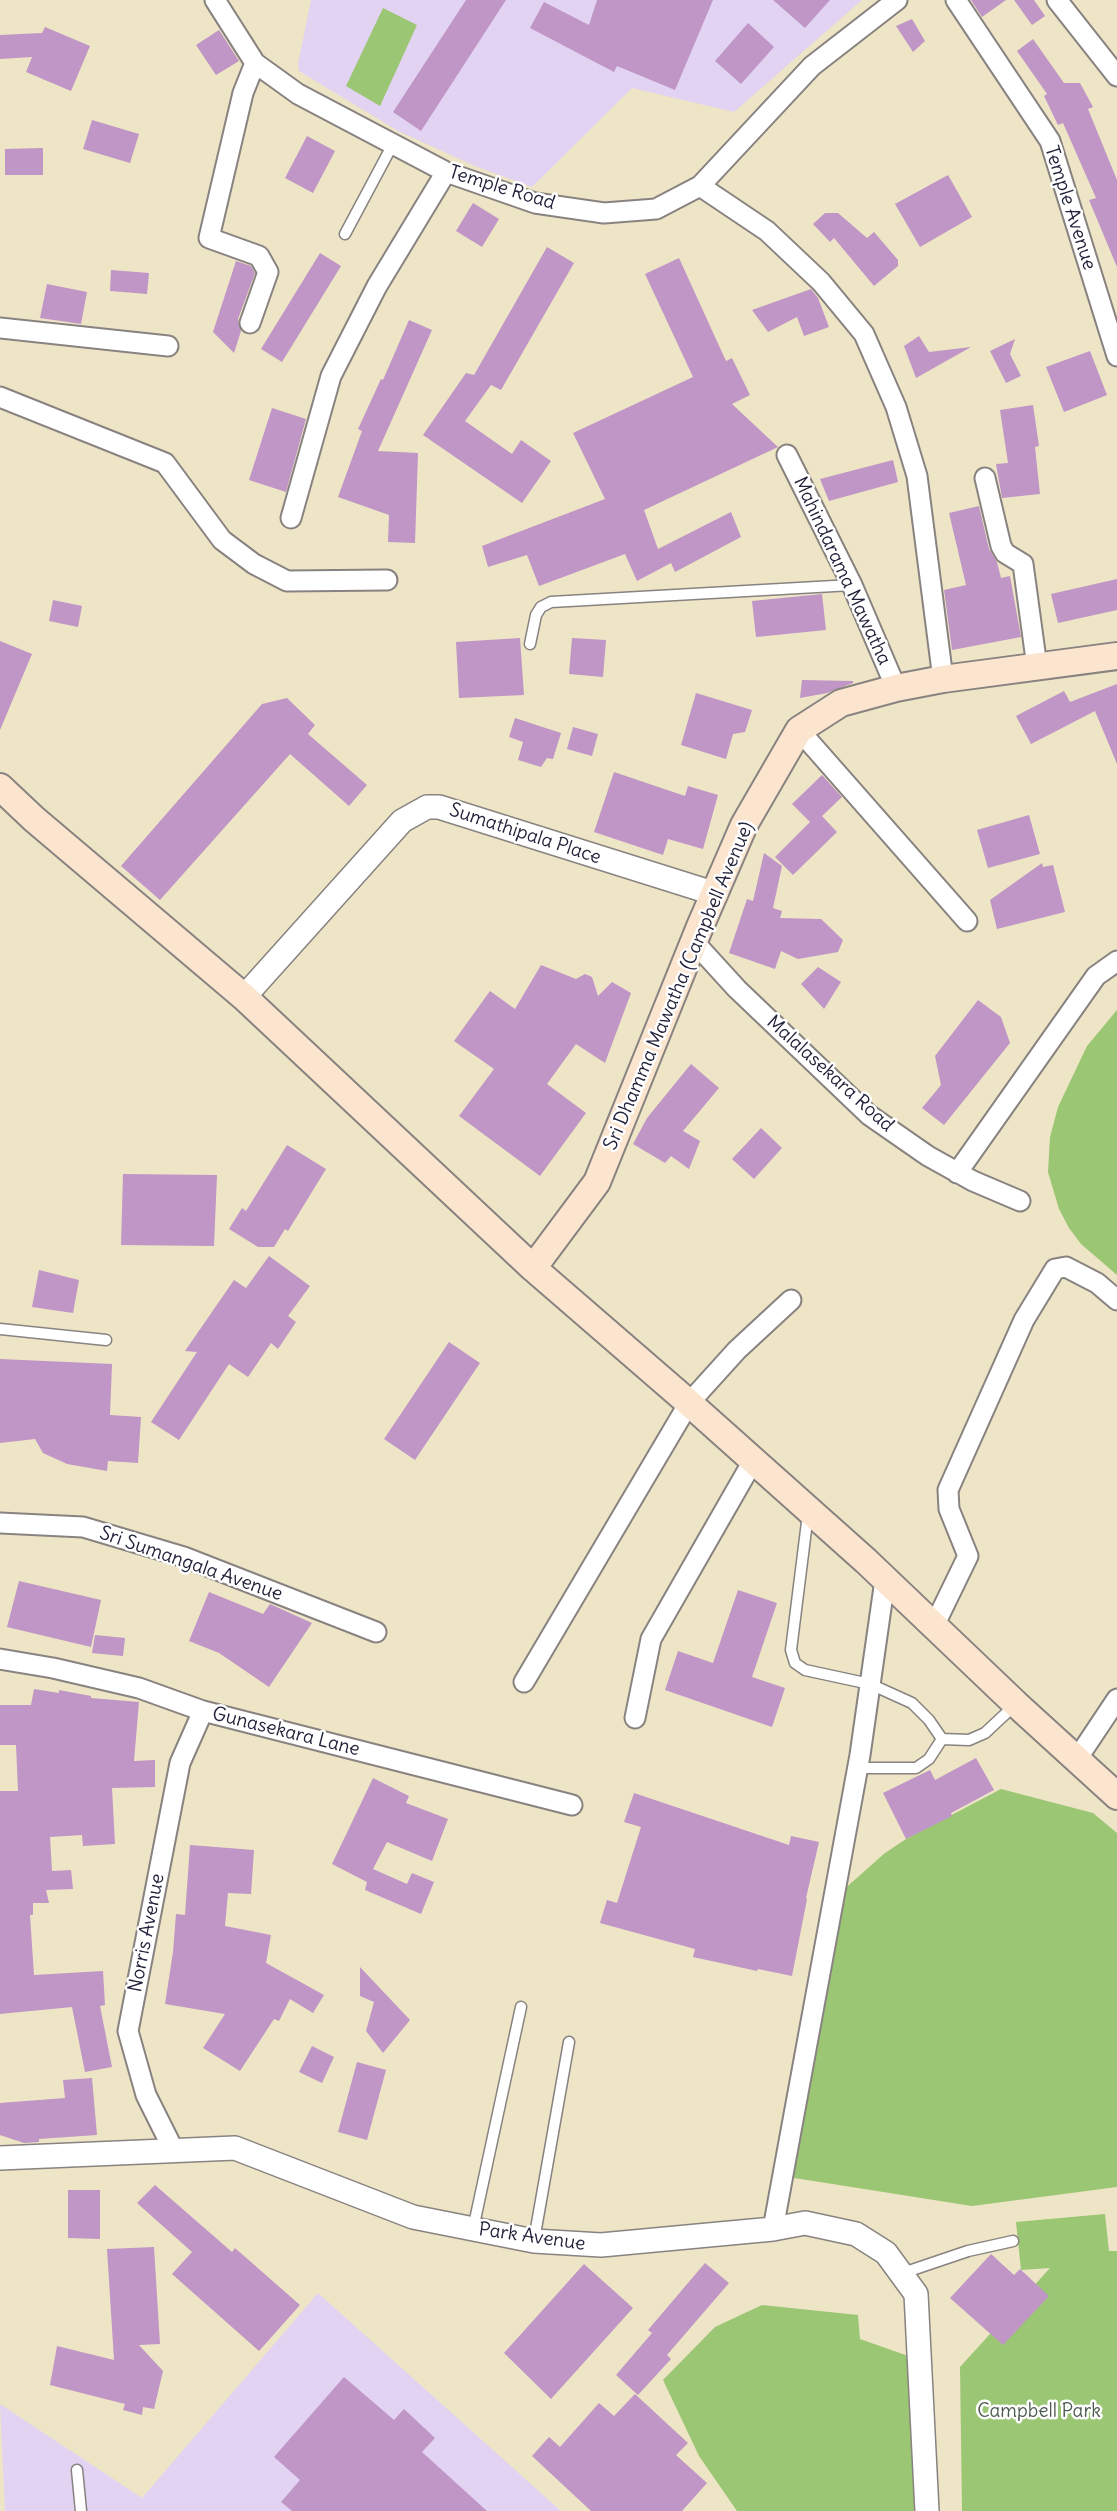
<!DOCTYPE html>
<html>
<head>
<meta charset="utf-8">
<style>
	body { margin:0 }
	canvas { display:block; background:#eee4c6 }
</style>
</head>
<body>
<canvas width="1117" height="2511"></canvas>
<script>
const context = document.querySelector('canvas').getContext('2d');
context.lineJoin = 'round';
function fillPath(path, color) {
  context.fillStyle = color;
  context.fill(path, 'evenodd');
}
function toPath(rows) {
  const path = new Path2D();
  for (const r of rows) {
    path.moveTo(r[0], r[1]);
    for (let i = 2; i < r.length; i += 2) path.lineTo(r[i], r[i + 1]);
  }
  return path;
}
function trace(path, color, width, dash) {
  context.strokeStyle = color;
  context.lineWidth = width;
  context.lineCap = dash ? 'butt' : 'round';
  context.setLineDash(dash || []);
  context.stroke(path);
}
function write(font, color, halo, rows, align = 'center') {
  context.font = font + ' Delius,sans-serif';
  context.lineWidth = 5;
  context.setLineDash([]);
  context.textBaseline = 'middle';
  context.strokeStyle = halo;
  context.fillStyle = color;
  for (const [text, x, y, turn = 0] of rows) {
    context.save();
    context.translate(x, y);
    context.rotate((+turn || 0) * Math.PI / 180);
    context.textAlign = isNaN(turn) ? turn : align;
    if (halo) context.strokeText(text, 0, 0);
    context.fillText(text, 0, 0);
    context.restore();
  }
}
fillPath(toPath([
	[311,0,862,0,734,112,632,88,532,187,475,166,398,131,299,71,298,64],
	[318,2293,561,2511,5,2511,0,2404,142,2498]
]), '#e3d3f2');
fillPath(toPath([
	[383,8,417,25,380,106,346,86],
	[1117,1010,1117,1275,1081,1244,1069,1228,1059,1209,1048,1172,1050,1137,1058,1107,1087,1046],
	[1001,1789,1093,1813,1117,1833,1117,2187,972,2206,788,2177,841,1892,885,1853,906,1839],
	[1105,2214,1109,2251,1117,2251,1117,2511,962,2511,960,2367,1050,2268,1021,2270,1016,2222],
	[762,2305,858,2315,860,2339,911,2357,920,2511,737,2511,699,2456,663,2380,715,2327]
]), '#9bc673');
fillPath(toPath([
	[466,0,506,0,421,131,393,112],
	[597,0,713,0,675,90,617,66,614,72,530,28,544,2,589,25],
	[773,0,830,0,805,28],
	[971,0,1006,0,982,17],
	[1014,0,1034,0,1045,16,1032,25],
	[912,19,925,41,913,52,896,26],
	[748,23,774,47,741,84,715,61],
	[45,27,90,46,71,91,26,72,32,57,0,59,0,35,42,33],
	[219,30,239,61,216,75,196,45],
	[1033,39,1064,83,1080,83,1093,107,1088,109,1117,180,1117,267,1089,200,1096,198,1063,123,1058,125,1044,96,1047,94,1017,51],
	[92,120,139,134,130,163,83,149],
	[307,136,335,151,313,193,285,178],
	[43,148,43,175,5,175,5,149],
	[948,175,972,217,920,247,895,204],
	[473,203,499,219,482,247,456,231],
	[825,213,838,213,867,238,874,232,898,260,898,266,874,286,834,238,830,242,813,224],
	[547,247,574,263,501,390,491,385,465,421,512,454,521,440,551,461,522,503,423,435,466,373,474,375],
	[320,253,341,266,282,362,261,349],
	[679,258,726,361,732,358,750,395,732,404,778,447,644,510,658,549,731,512,741,537,675,572,671,563,637,581,625,554,539,586,527,555,488,567,482,546,605,499,573,433,693,377,645,274],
	[236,261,251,266,255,273,238,319,241,331,234,353,213,332],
	[111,270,149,273,147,294,110,291],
	[47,284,87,292,81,324,40,318],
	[811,289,818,298,829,327,804,336,797,317,768,332,752,310],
	[409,320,432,330,378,451,418,453,415,543,388,542,389,515,338,497,362,431,358,429,381,379,383,380],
	[919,336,929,352,971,347,916,378,904,346],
	[1015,339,1010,354,1021,376,1006,383,990,351],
	[1090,351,1107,395,1064,412,1046,367],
	[1033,405,1039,446,1035,447,1040,494,1002,498,996,464,1008,463,1000,410],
	[272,408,306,419,286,492,249,480],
	[893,460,898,482,829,501,820,479],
	[979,506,989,549,997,562,1001,578,1010,576,1021,637,952,650,944,590,966,585,949,513],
	[1117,579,1117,610,1058,623,1051,594],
	[822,594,826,630,756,637,752,601],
	[53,600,82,606,78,627,49,621],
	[520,638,524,695,459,698,456,642],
	[572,638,606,640,603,677,569,674],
	[0,641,32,654,0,730],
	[802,680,853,681,853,683,827,693,800,698],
	[1117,684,1117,764,1095,711,1031,744,1016,716,1064,691,1070,702],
	[696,693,752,710,745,732,733,734,726,759,681,745],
	[287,698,315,725,308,734,367,785,349,806,290,754,160,900,121,866,262,704],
	[515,718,561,733,553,759,547,758,541,767,518,760,523,742,509,737],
	[573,727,598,734,592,756,567,749],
	[614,772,685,796,688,786,718,795,703,849,668,839,663,855,594,832],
	[822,775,842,797,822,816,837,832,793,875,775,857,810,822,792,804],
	[1029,815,1040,854,988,868,977,830],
	[764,853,782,866,773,908,782,911,780,918,821,919,843,940,838,952,798,959,781,951,775,969,729,953,747,899,753,901],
	[1042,863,1043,867,1053,865,1065,912,997,929,990,900],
	[541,965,576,979,585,974,592,977,598,996,612,982,631,993,605,1063,576,1044,547,1084,586,1113,540,1176,459,1116,494,1069,454,1041,490,991,515,1009],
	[818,967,841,982,824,1009,801,984],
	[978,1000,1001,1017,1010,1043,944,1125,922,1108,941,1085,935,1056],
	[691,1064,719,1088,683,1131,700,1141,689,1169,671,1156,665,1163,633,1144,647,1118],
	[761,1128,782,1148,754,1179,732,1159],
	[287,1145,326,1169,288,1231,285,1229,274,1247,258,1247,229,1229,242,1208,246,1211],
	[123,1174,217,1175,214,1246,121,1245],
	[269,1256,310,1286,288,1316,296,1322,278,1349,271,1343,248,1377,229,1364,179,1440,151,1422,197,1352,185,1351,234,1280,246,1288],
	[39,1270,79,1280,73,1313,32,1307],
	[449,1342,480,1363,415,1460,384,1439],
	[0,1359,112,1364,110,1415,141,1417,138,1463,108,1461,107,1471,67,1464,43,1453,35,1439,0,1443],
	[19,1581,101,1600,91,1647,7,1627],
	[738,1590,777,1603,752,1677,785,1688,772,1727,665,1690,678,1651,713,1663],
	[209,1592,263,1614,270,1604,312,1623,269,1687,219,1653,189,1641],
	[95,1635,125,1638,123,1656,92,1653],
	[34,1689,59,1693,59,1690,91,1696,91,1698,139,1702,134,1761,155,1760,155,1787,112,1788,115,1844,83,1846,82,1835,50,1837,52,1871,71,1870,73,1889,46,1890,49,1903,33,1903,33,1915,30,1915,34,1975,103,1971,105,2005,100,2006,112,2067,85,2072,72,2007,0,2014,0,1791,18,1791,16,1745,0,1745,0,1705,31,1705],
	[976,1758,994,1790,951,1813,952,1816,906,1839,883,1793,930,1770,935,1780],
	[373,1778,409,1796,406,1803,448,1819,432,1861,387,1842,373,1869,407,1884,412,1873,434,1882,421,1914,365,1890,367,1882,332,1864],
	[634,1793,789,1845,791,1836,819,1842,806,1898,807,1899,792,1976,758,1969,757,1971,693,1957,695,1949,600,1923,607,1900,617,1903,641,1827,624,1822],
	[190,1845,254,1850,251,1894,228,1893,225,1926,271,1935,266,1963,324,1995,313,2013,290,1999,279,2021,274,2019,240,2071,203,2048,225,2014,165,2004,173,1952,176,1914,185,1915],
	[360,1967,410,2020,383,2053,366,2031,374,2002,360,1996],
	[312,2046,334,2057,322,2083,299,2072],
	[357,2062,386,2070,367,2140,338,2132],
	[92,2078,97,2135,39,2139,39,2142,24,2143,0,2135,0,2103,65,2098,63,2080],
	[155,2185,232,2252,235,2248,300,2305,259,2351,172,2274,192,2252,137,2203],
	[68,2190,100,2190,100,2239,68,2238],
	[154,2247,160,2344,139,2345,163,2371,154,2409,143,2407,142,2415,123,2410,125,2404,50,2385,57,2346,114,2360,107,2249],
	[991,2254,1014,2275,1020,2269,1049,2296,1003,2345,950,2298],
	[705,2263,729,2283,667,2355,671,2359,638,2395,616,2375,652,2333,648,2330],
	[584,2264,633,2308,551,2399,504,2353],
	[344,2377,394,2420,404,2409,435,2438,422,2452,487,2511,292,2511,281,2502,300,2480,274,2457],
	[635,2394,688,2443,676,2455,707,2483,682,2511,591,2511,532,2456,549,2437,560,2447,599,2403,614,2416]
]), '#bf96c6');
const service = toPath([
	[345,234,393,144],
	[530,644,536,615,541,607,551,602,852,585],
	[0,1329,106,1340],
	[808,1514,791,1650,795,1663,805,1670,870,1684,912,1703,929,1720,942,1739,929,1759,916,1768,858,1768],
	[942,1739,969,1740,985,1733,1016,1704],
	[473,2229,521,2007],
	[534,2240,569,2042],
	[903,2273,968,2251,1013,2241],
	[77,2470,81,2511]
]);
const minor = toPath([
	[215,0,255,63,298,94,446,172,535,203,604,213,656,209,700,186,812,66,897,0],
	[956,0,1050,141,1117,356],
	[1057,0,1117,76],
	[700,186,767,231,821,282,864,334,896,407,917,476,943,679],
	[250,323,268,272,259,256,209,238,243,93,255,63],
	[0,328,168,346],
	[0,397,165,463,222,540,254,564,287,581,387,580],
	[787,455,852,585,896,688],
	[985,478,1001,546,1005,553,1023,564,1037,667],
	[291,518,331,376,377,286,446,172],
	[799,730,967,921],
	[695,943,737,989,869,1115,928,1156,973,1181,1020,1201],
	[957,1173,1096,976,1117,961],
	[0,1523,83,1527,184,1557,376,1632],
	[934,1626,968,1556,949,1509,948,1490,1024,1320,1055,1269,1066,1267,1097,1283,1117,1300],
	[0,1659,53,1668,139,1688,203,1711,572,1805],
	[524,1682,689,1403,737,1350,791,1300],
	[635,1718,651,1639,753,1461],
	[1077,1759,1117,1699],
	[174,2151,146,2095,128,2031,180,1763,203,1711],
	[773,2229,860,1755,885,1580]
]);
const tertiary = toPath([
	[244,997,402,821,427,807,439,807,716,894],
	[0,2158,235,2148,413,2217,534,2241,601,2245,773,2229,805,2223,856,2234,886,2253,916,2294,927,2511]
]);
const secondary = toPath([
	[0,787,34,819,244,997,533,1268,689,1403,866,1561,1016,1704,1117,1796],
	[533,1268,597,1182,699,929,744,825,799,730,841,703,896,688,943,679,1117,656]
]);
trace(service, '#888380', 13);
trace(minor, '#888380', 23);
trace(tertiary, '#888380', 26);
trace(secondary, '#888380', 30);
trace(service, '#fff', 10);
trace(minor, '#fff', 19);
trace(tertiary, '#fff', 23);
trace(secondary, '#fce5cf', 26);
write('19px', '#22223b', '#fff', [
	["Temple Road",502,188,17],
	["Temple Avenue",1070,208,72],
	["Mahindarama Mawatha",842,571,65],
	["Sumathipala Place",525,834,18],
	["Sri Dhamma Mawatha (Campbell Avenue)",679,986,-67],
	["Malalasekara Road",830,1074,42],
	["Sri Sumangala Avenue",191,1564,19],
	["Gunasekara Lane",286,1732,14],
	["Norris Avenue",147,1933,-79],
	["Park Avenue",532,2237,8]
]);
write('19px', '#4c5b4f', '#fff', [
	["Campbell Park",1039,2412]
]);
</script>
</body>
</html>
